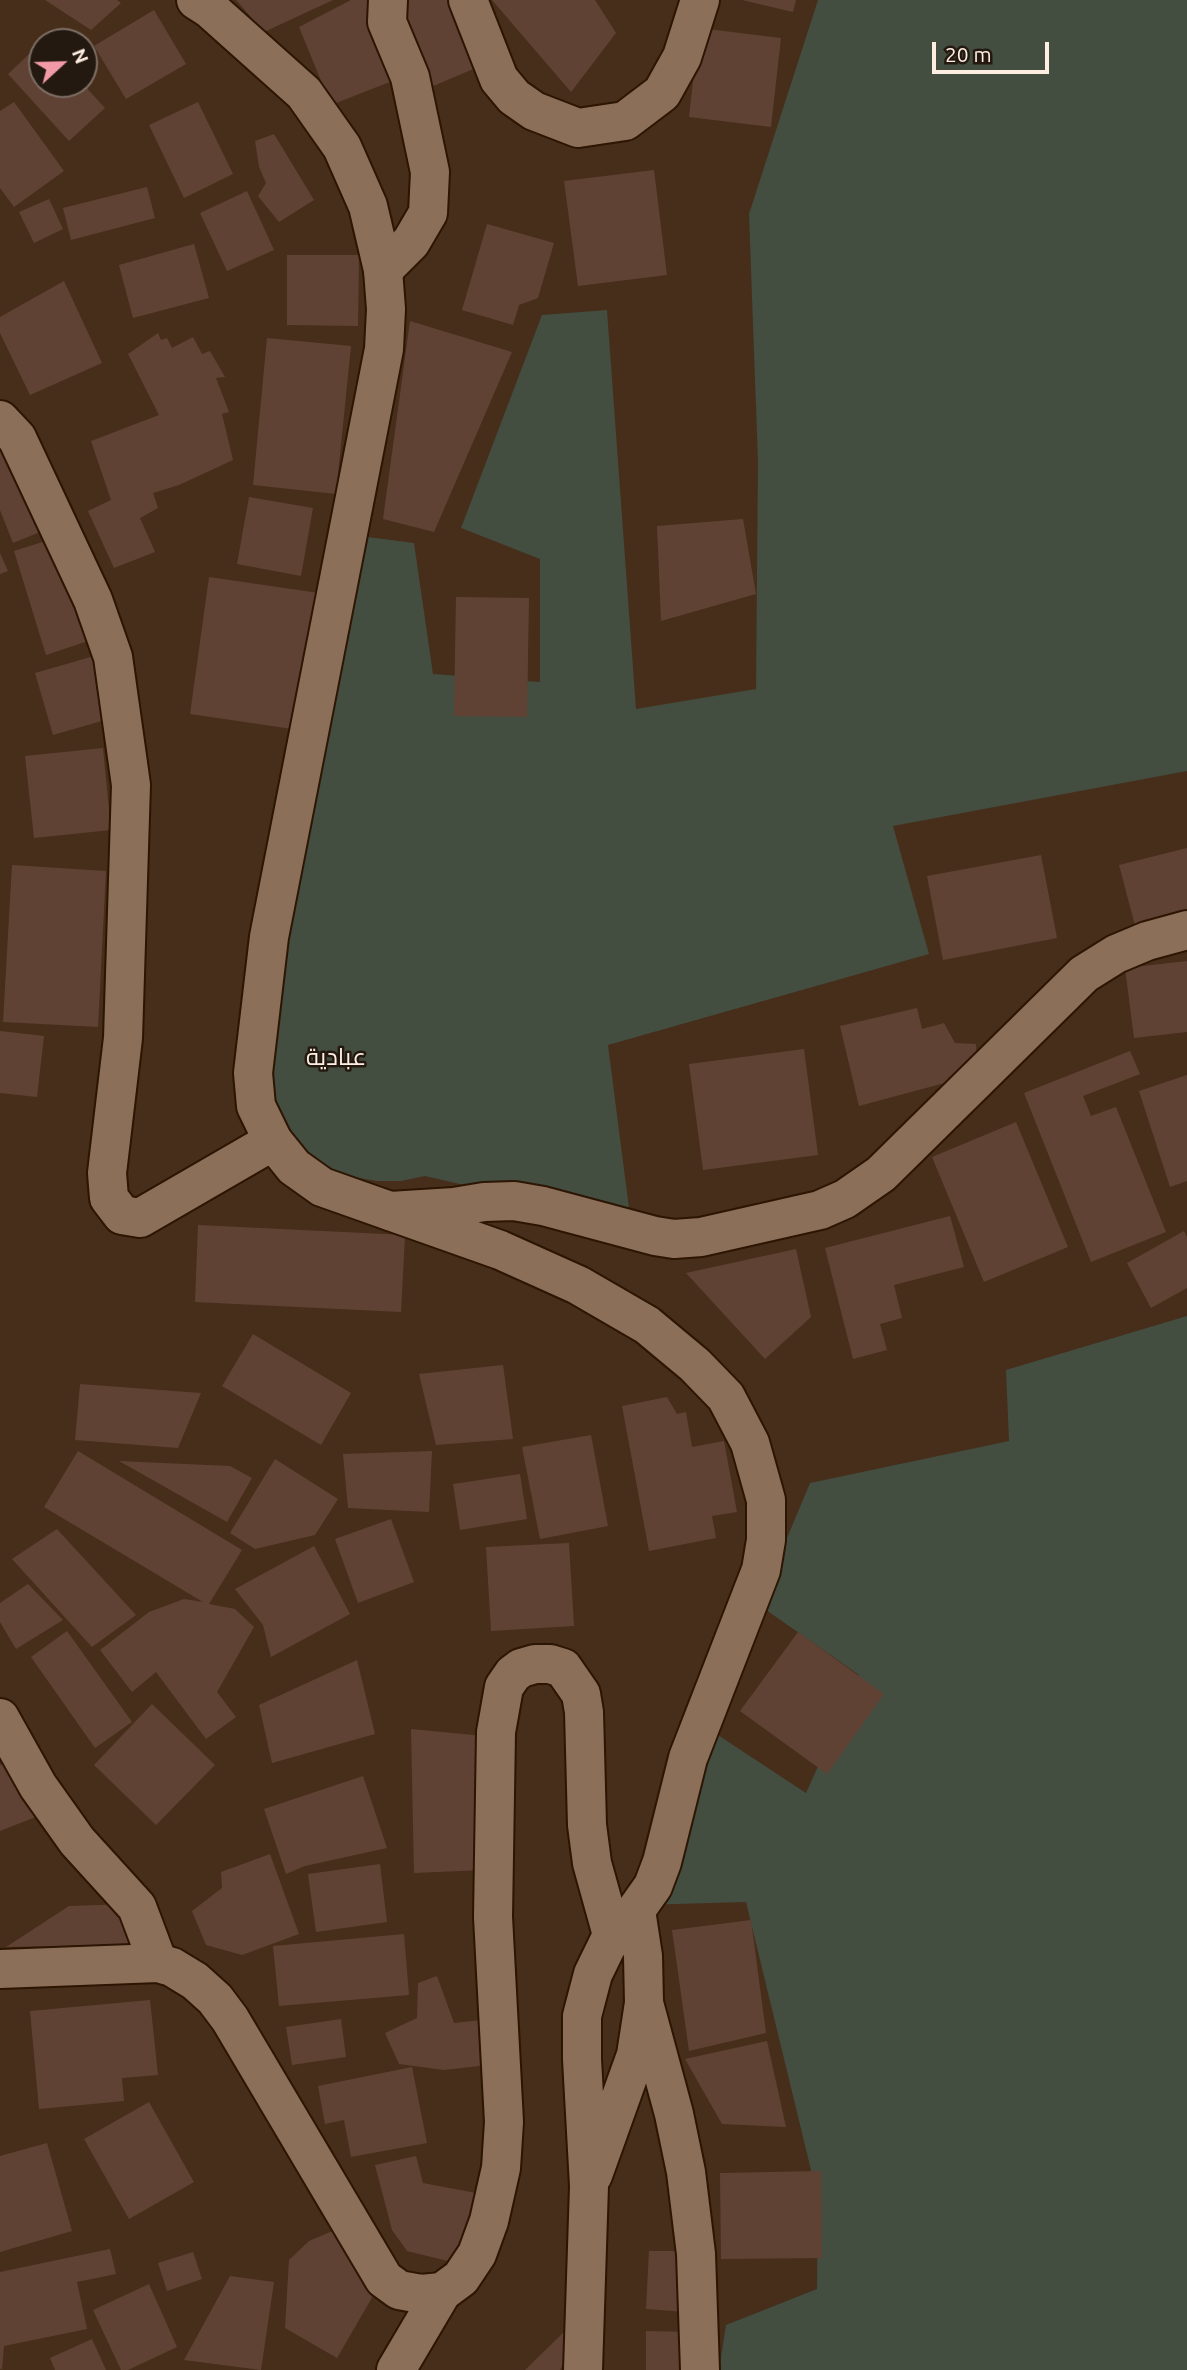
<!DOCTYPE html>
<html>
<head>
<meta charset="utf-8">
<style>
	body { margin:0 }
	#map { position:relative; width:1187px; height:2370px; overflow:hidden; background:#462e1a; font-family:Ubuntu,sans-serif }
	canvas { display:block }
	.north { position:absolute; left:28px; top:28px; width:70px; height:70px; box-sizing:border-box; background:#241910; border:2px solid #7c6e64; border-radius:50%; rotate:68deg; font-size:19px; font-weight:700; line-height:28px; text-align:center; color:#ffeee2 }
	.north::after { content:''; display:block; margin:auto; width:24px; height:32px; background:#f39aa8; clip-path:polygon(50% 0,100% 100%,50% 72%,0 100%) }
	.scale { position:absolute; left:932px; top:42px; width:117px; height:32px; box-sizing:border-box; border:4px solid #ffeee2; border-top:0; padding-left:9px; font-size:21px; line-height:24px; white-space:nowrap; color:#ffeee2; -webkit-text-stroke:5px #241910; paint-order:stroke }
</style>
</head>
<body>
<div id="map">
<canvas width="1187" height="2370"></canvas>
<div class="north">N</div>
<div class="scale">20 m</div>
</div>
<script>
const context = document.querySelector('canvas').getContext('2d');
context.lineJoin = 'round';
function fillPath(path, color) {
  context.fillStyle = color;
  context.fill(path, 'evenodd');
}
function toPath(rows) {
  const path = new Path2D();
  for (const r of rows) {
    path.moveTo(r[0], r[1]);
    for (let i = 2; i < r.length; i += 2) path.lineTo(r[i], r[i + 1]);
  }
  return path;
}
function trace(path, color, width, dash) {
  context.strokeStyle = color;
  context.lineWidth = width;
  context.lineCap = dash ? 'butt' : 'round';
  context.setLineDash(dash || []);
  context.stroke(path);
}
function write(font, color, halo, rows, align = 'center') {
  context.font = font + ' Ubuntu,Cairo,sans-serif';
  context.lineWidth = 5;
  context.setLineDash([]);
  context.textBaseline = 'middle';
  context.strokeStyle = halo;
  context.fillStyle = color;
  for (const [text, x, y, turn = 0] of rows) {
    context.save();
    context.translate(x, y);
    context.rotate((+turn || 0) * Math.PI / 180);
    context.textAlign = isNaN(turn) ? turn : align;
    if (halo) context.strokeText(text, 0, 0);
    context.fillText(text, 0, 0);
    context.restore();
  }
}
fillPath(toPath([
	[818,0,1187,0,1187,771,893,826,929,954,608,1045,630,1216,560,1207,425,1176,401,1181,377,1181,353,1177,331,1169,309,1157,263,1101,345,534,414,543,433,674,540,682,540,559,461,528,542,315,607,310,636,709,756,689,758,462,749,214],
	[1187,1316,1187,2370,719,2370,726,2325,817,2289,818,2199,746,1902,641,1905,689,1716,806,1793,859,1675,759,1605,810,1483,1009,1441,1006,1370]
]), '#434d40');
fillPath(toPath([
	[45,0,117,0,121,3,91,30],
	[236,0,333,0,264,32],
	[351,0,369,0,400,78,331,105,299,27],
	[407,0,452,0,478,67,424,90,395,4],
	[492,0,595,0,616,33,571,92],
	[742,0,796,0,793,12],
	[154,10,186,64,126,99,94,46],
	[699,28,781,38,771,127,689,117],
	[42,42,42,84,83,84,105,108,69,141,8,74],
	[14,102,64,171,14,207,0,188,0,111],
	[198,102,233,174,184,198,149,125],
	[274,134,314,200,279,222,258,196,266,183,259,167,255,141],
	[654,170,667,275,578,286,564,181],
	[147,187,155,218,71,240,63,208],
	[247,191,274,250,227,271,200,213],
	[49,199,63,229,34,243,19,212],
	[487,224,554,243,538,298,519,305,513,325,462,310],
	[194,244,209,298,133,318,119,265],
	[287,255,359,255,358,326,287,325],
	[64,281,102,363,30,395,0,333,0,317],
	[410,321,512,352,434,532,383,519],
	[158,333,161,340,167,338,172,348,193,337,202,354,210,351,225,377,216,378,229,412,222,414,233,460,179,485,153,493,158,508,140,518,155,552,114,568,88,511,111,500,91,441,159,415,128,354],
	[267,338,351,346,336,494,253,485],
	[0,444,45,530,13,543,0,510],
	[249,497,313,508,301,576,237,564],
	[743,519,756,594,661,621,657,526],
	[55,538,88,641,46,655,14,551],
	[0,553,8,571,0,574],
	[209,577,319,593,299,730,190,714],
	[456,597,529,598,527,717,454,716],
	[94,656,112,718,53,735,35,673],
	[103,748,111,830,34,838,25,756],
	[1187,848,1187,916,1136,929,1119,865],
	[1041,855,1057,938,943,960,927,876],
	[12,865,106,871,98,1027,3,1022],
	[1187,961,1187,1032,1134,1038,1125,968],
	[917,1008,922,1029,944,1023,955,1043,976,1044,978,1074,859,1106,840,1026],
	[0,1031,44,1036,37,1097,0,1093],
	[804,1049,818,1155,703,1170,689,1064],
	[1130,1051,1140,1074,1083,1096,1091,1116,1116,1107,1166,1232,1091,1262,1024,1093],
	[1187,1075,1187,1181,1170,1187,1139,1091],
	[1016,1122,1068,1247,984,1282,932,1157],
	[950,1216,964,1267,894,1285,902,1318,880,1324,887,1350,853,1359,825,1248],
	[198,1225,405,1235,401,1312,195,1302],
	[1184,1231,1187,1237,1187,1288,1151,1308,1127,1263],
	[796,1249,811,1317,765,1359,686,1273],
	[253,1334,351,1393,321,1445,222,1386],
	[503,1365,513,1439,436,1445,419,1374],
	[80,1384,201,1393,178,1448,75,1440],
	[667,1397,677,1414,686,1412,692,1447,724,1441,737,1512,712,1516,716,1538,649,1551,622,1406],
	[591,1435,608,1526,540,1539,522,1447],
	[78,1451,242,1550,209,1604,235,1609,254,1627,217,1692,236,1717,206,1739,156,1672,132,1692,100,1650,149,1612,184,1599,203,1602,44,1507],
	[432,1451,429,1512,348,1508,343,1454],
	[275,1459,338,1499,315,1535,255,1549,230,1533],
	[119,1461,230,1466,252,1478,227,1522],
	[520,1474,527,1519,460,1530,453,1484],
	[391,1519,414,1582,358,1603,335,1539],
	[57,1529,136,1615,92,1647,12,1559],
	[569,1543,574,1626,491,1631,486,1547],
	[314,1546,350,1614,271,1657,263,1625,235,1589],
	[28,1584,63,1620,16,1649,0,1622,0,1603],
	[67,1631,132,1722,95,1748,31,1657],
	[798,1632,884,1694,827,1774,740,1711],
	[357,1660,375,1734,272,1763,259,1705],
	[152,1704,215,1765,156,1825,94,1765],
	[411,1729,484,1736,483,1870,414,1873],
	[13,1761,38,1816,0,1831,0,1765],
	[363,1776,387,1848,305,1866,286,1874,264,1809],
	[270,1854,299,1934,242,1955,206,1945,192,1911,222,1888,221,1872],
	[380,1864,387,1922,316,1932,308,1874],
	[130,1904,131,1945,6,1947,69,1906],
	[751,1920,766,2033,689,2051,672,1930],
	[404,1934,409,1995,279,2006,273,1946],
	[437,1976,454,2023,492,2019,497,2064,444,2070,399,2064,385,2033,417,2018,418,1983],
	[150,2000,158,2075,122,2078,124,2101,39,2109,30,2011],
	[341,2019,346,2057,292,2065,286,2027],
	[767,2041,786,2127,722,2124,685,2059],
	[412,2067,427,2143,351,2157,344,2120,325,2124,318,2086],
	[149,2102,194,2182,129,2219,84,2139],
	[47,2143,72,2231,0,2252,0,2156],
	[416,2156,423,2183,476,2193,456,2263,407,2251,392,2230,375,2165],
	[821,2171,822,2258,721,2259,720,2173],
	[349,2224,377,2289,337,2358,285,2328,289,2260,309,2241],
	[110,2249,116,2274,77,2282,87,2329,4,2346,2,2369,0,2369,0,2272],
	[649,2251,690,2251,687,2312,646,2309],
	[193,2252,202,2279,167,2291,158,2263],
	[230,2276,274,2282,261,2370,184,2360],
	[149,2284,177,2347,128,2370,121,2370,93,2310],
	[566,2330,576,2341,560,2370,525,2370],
	[646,2331,691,2332,690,2370,646,2370],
	[92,2339,106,2370,55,2370,50,2358]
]), '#604234');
const minor = toPath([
	[468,0,499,79,514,97,534,111,578,128,625,121,662,93,682,57,700,0],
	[383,270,411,242,428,213,430,172,410,77,387,22,388,0],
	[0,420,17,438,93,600,113,657,131,785,123,1038,107,1173,109,1198,122,1215,140,1218,273,1141],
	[390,1211,454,1207,484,1202,514,1201,543,1206,655,1236,674,1239,701,1237,820,1210,845,1199,881,1174,1084,974,1116,954,1147,941,1187,930],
	[0,1718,38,1786,77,1841,137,1907,158,1963],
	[396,2370,442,2292]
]);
const tertiary = toPath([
	[0,1969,158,1963,172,1967,195,1981,215,1999,230,2019,384,2279,399,2290,421,2294,442,2292,461,2278,477,2254,489,2221,501,2168,504,2122,493,1917,496,1732,504,1687,513,1674,521,1668,535,1664,550,1664,563,1668,581,1694,584,1712,587,1825,592,1863,612,1935],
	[644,2003,674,2114,686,2172,696,2254,700,2370]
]);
const secondary = toPath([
	[196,0,210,9,304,93,342,147,368,206,383,270,386,309,384,349,269,937,253,1073,256,1106,273,1141,294,1167,322,1187,500,1250,578,1285,647,1325,695,1365,726,1397,750,1443,766,1500,766,1540,761,1570,688,1758,662,1862,653,1886,636,1910,612,1935,593,1974,582,2016,582,2059,589,2186,583,2370],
	[593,2175,636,2055,644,2003,643,1956,636,1910]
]);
trace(minor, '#2c1502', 42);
trace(tertiary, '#2c1502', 42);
trace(secondary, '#2c1502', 42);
trace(minor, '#8b6f59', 38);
trace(tertiary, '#8b6f59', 38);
trace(secondary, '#8b6f59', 38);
write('24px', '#ffeee2', '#241910', [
	["عبادية",336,1057]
]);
</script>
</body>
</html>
